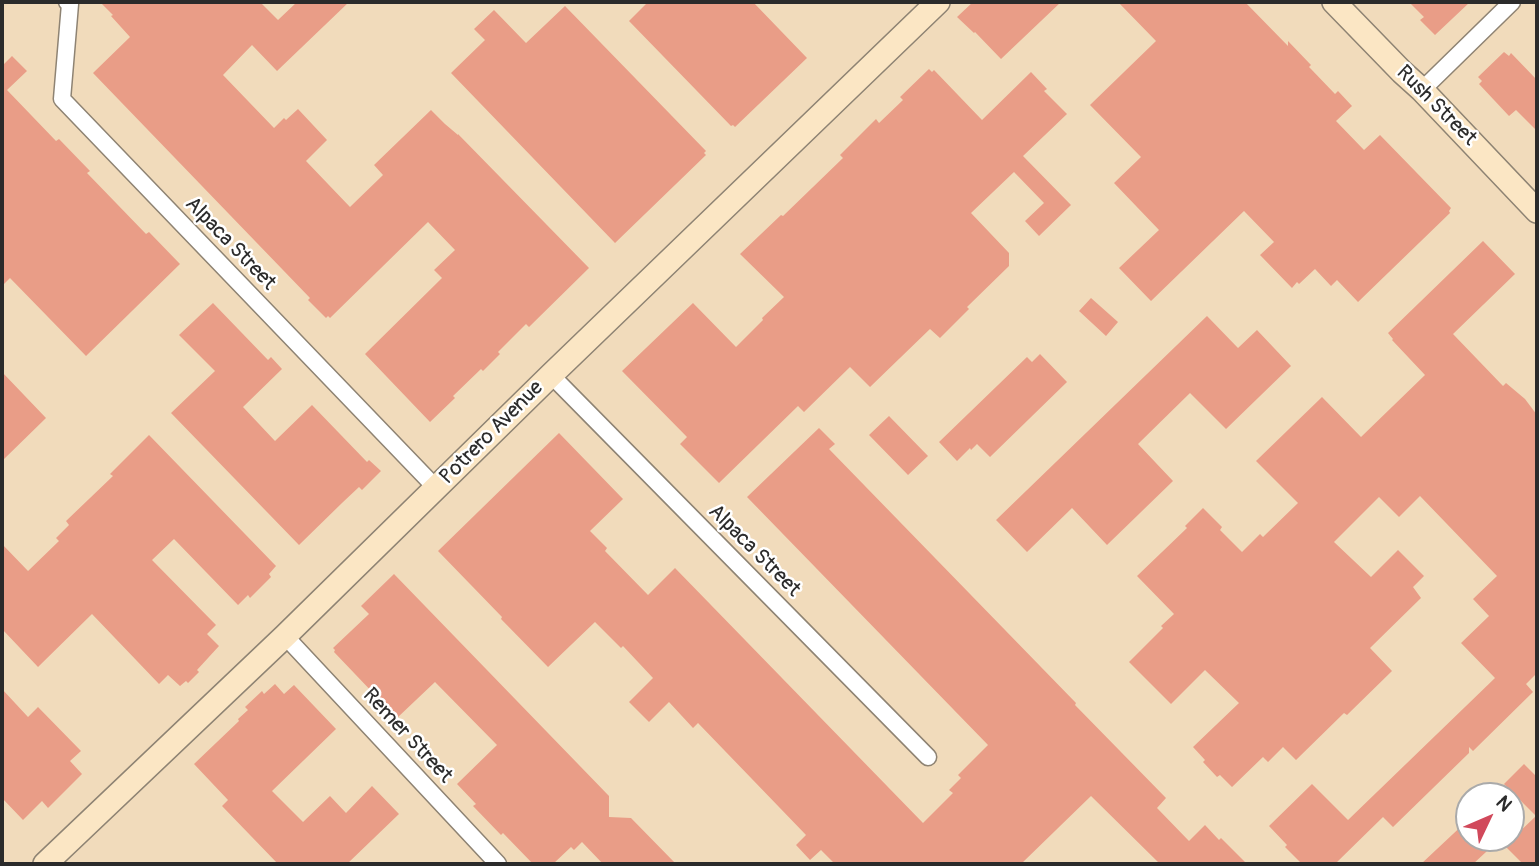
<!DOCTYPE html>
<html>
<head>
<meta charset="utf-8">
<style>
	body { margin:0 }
	#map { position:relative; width:1539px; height:866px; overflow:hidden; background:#f1dbbb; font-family:Pangolin,sans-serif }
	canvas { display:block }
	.frame { position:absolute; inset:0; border:4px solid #2b2b2b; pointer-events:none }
	.north { position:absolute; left:1455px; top:782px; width:70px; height:70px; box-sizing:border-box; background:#fff; border:2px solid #aaa; border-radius:50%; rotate:46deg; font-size:19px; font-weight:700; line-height:28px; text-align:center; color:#2b2b2b }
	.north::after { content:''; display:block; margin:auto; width:24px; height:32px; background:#d1495b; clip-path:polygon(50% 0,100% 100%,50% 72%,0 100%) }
</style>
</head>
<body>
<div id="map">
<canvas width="1539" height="866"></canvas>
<div class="frame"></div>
<div class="north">N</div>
</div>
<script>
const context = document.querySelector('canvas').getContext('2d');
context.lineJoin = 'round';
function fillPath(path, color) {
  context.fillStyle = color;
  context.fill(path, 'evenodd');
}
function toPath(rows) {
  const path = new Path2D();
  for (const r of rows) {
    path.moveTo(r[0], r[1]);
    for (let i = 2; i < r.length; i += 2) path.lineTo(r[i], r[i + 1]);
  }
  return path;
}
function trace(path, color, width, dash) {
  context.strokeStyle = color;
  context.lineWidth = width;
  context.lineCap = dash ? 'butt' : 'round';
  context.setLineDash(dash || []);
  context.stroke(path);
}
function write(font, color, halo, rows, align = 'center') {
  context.font = font + ' Pangolin,sans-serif';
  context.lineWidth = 5;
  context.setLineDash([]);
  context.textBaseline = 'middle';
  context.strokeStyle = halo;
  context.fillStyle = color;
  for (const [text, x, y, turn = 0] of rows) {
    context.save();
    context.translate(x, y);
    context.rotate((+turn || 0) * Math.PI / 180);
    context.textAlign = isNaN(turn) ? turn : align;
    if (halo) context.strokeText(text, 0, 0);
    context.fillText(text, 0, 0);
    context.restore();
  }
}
fillPath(toPath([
	[100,2,260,2,278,20,297,2,349,2,277,71,252,45,223,75,274,128,284,118,286,120,298,109,327,140,306,161,350,207,383,175,374,165,431,110,445,124,458,135,458,134,589,268,529,327,526,324,498,352,500,354,483,371,481,369,453,396,455,398,430,422,365,354,442,278,434,270,455,250,428,222,330,318,328,316,326,318,308,300,310,298,93,73,130,37,111,16,113,15],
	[648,2,753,2,807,58,735,127,733,125,731,126,629,21],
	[973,2,1061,2,1001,59,975,32,974,33,957,17],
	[1118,2,1245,2,1288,46,1288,41,1311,65,1309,67,1311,69,1335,94,1338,91,1352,106,1336,121,1364,150,1380,135,1451,208,1449,211,1450,213,1358,302,1337,280,1331,286,1315,269,1299,284,1297,282,1292,288,1260,255,1274,242,1244,211,1151,301,1119,268,1159,230,1114,183,1141,157,1090,105,1156,41],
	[1409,2,1470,2,1435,35,1420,20,1424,17],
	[565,6,706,151,704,153,706,155,615,243,451,73,485,40,474,29,494,10,526,43],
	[1504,52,1509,56,1511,53,1537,80,1537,131,1516,110,1509,116,1479,84,1482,81,1478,77],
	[12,56,27,71,7,90,56,141,59,139,90,171,87,173,146,234,149,232,180,264,86,356,10,278,2,286,2,66],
	[929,69,932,72,934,70,982,120,1031,72,1047,89,1044,91,1067,114,1023,156,1071,205,1039,236,1025,221,1044,203,1014,172,971,213,1009,253,1009,266,967,307,969,309,940,338,930,329,870,387,850,367,804,412,798,406,719,483,680,444,687,437,622,371,693,303,736,347,763,320,762,318,784,297,740,254,781,215,783,216,843,158,840,155,876,119,879,123,903,100,900,97],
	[1483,241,1515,274,1453,334,1503,386,1506,383,1525,399,1537,415,1537,673,1526,684,1533,692,1473,751,1469,747,1469,753,1393,827,1383,817,1335,864,1302,864,1285,847,1287,845,1269,826,1312,784,1348,820,1495,678,1461,643,1489,616,1473,599,1497,576,1420,496,1399,517,1379,497,1334,542,1371,577,1398,550,1424,576,1413,587,1421,598,1370,648,1392,671,1347,715,1344,713,1296,760,1283,747,1268,762,1263,757,1232,787,1220,775,1217,777,1203,762,1205,760,1193,747,1239,703,1205,670,1171,704,1129,662,1163,628,1161,626,1174,614,1137,576,1187,528,1185,526,1203,508,1222,527,1220,530,1242,552,1260,534,1263,537,1298,503,1256,461,1322,397,1361,437,1425,375,1392,340,1393,339,1388,333],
	[1091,298,1118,322,1106,336,1079,311],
	[213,303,268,360,271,357,282,369,243,407,275,441,312,405,367,462,369,460,381,471,362,490,359,487,342,503,299,545,171,413,215,371,179,335],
	[1207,316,1238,348,1257,330,1291,366,1226,429,1190,393,1138,444,1173,481,1107,545,1072,508,1027,552,996,520],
	[1040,354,1067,382,990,457,977,444,971,450,970,448,957,461,939,442,1027,357,1032,362],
	[2,372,46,418,2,461],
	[889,416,928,456,908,475,869,435],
	[819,428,835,444,829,449,1076,703,1075,705,1166,798,1157,808,1189,841,1205,825,1219,840,1221,838,1247,864,1160,864,1091,796,1021,864,835,864,821,850,810,860,796,845,806,835,698,723,693,728,669,702,649,722,629,702,653,678,623,646,621,648,595,622,548,667,501,619,502,617,438,551,559,433,623,499,590,531,607,548,605,551,648,595,675,568,923,823,953,793,949,790,961,778,958,775,988,745,747,497],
	[149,435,276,566,269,574,271,577,250,598,248,595,238,605,174,539,152,560,216,625,207,634,219,646,197,670,199,672,188,683,186,681,180,686,168,675,159,684,92,614,38,667,2,629,2,544,28,571,59,541,56,538,69,525,66,521,113,476,110,474],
	[394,574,609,796,609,817,631,818,676,864,603,864,582,842,574,850,571,847,553,864,533,864,503,833,501,835,473,806,476,804,457,784,497,745,435,682,397,718,334,652,335,650,333,648,369,614,361,606],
	[275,684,284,694,294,685,336,729,272,791,303,822,330,796,346,813,372,786,399,814,347,864,278,864,222,806,228,800,194,764,239,721,238,719,248,710,245,707,262,691,264,694],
	[2,689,28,717,38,707,81,751,70,761,82,774,48,808,42,801,23,820,2,798],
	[1524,764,1537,777,1537,864,1523,864,1499,840,1473,864,1421,864,1469,819,1469,838,1513,838,1536,816,1504,784]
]), '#e99d87');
const street = toPath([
	[67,2,70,4,62,99,437,489],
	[1422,90,1512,2],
	[551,375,928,757],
	[285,636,498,864]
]);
const secondary = toPath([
	[1334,2,1402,72,1422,90,1537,211],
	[45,864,285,636,551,375,938,2]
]);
trace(street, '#8e8373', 19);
trace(secondary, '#8e8373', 26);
trace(street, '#fff', 16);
trace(secondary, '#fbe6c4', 23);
write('21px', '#2b2b2b', '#fff', [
	["Rush Street",1436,106,45],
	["Alpaca Street",230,244,46],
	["Potrero Avenue",492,433,-45],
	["Alpaca Street",754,551,45],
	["Remer Street",407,736,47]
]);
</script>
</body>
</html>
